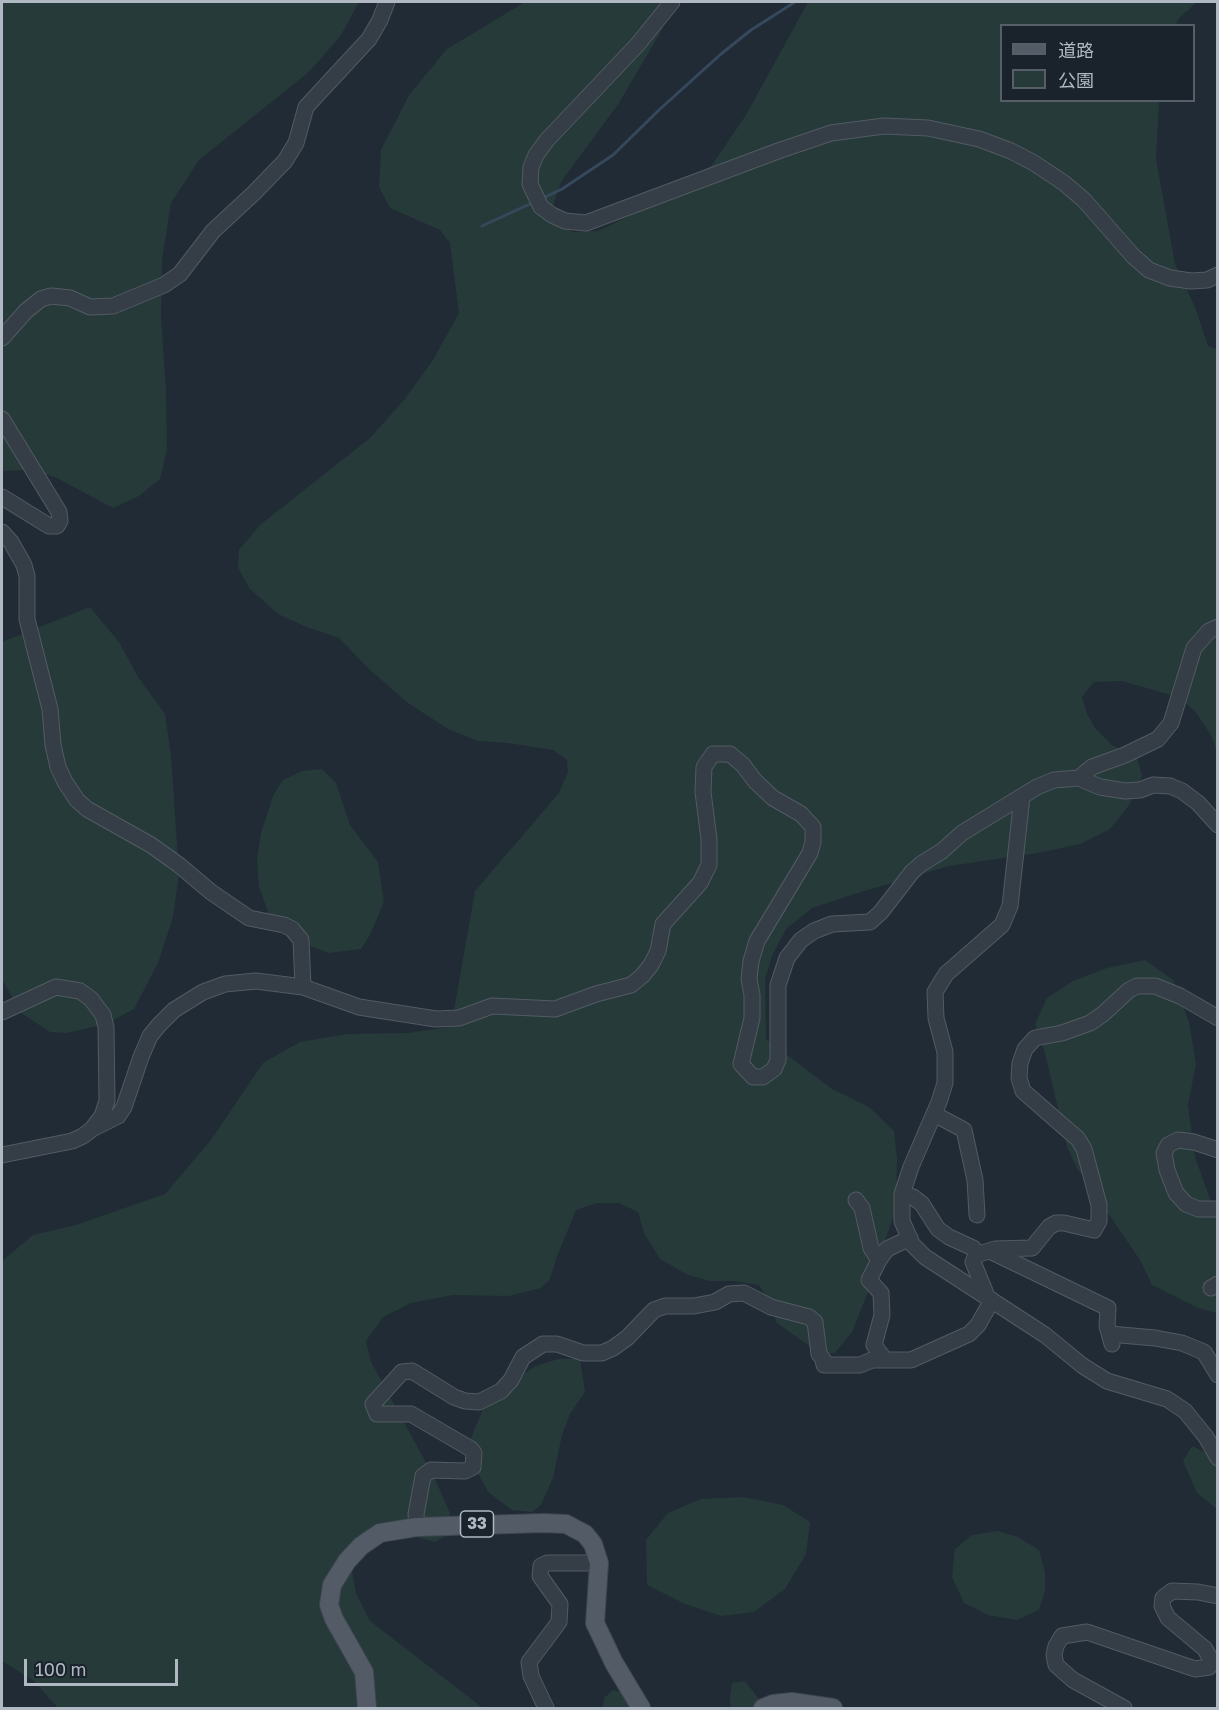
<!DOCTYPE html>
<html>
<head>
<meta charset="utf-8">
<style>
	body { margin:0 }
	#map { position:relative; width:1219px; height:1710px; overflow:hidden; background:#212b35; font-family:"Golos Text","Noto Sans JP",sans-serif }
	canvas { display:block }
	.frame { position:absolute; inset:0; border:3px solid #afb8c3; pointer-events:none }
	.legend { position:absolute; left:1000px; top:24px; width:195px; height:78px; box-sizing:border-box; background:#1a222b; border:2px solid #565e68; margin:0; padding:8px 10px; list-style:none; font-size:18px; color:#afb8c3 }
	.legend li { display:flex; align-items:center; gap:12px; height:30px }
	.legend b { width:30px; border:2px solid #565e68 }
	.scale { position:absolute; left:24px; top:1659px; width:154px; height:27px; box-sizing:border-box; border:3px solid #afb8c3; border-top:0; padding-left:8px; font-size:18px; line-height:21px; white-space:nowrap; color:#afb8c3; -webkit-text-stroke:4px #1a222b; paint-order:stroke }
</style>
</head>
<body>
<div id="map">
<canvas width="1219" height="1710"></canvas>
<div class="frame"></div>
<ul class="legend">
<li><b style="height:8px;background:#535c66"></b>道路</li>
<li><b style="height:16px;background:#263a39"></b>公園</li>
</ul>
<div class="scale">100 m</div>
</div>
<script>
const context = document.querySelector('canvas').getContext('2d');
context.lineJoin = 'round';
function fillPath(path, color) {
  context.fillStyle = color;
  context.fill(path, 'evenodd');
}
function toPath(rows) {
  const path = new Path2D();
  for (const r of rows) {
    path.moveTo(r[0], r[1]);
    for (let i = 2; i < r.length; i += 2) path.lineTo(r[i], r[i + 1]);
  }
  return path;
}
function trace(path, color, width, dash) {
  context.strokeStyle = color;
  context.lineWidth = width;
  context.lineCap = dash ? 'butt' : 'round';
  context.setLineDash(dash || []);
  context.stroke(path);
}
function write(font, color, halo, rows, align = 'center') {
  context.font = font + ' "Golos Text",sans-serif';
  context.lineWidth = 5;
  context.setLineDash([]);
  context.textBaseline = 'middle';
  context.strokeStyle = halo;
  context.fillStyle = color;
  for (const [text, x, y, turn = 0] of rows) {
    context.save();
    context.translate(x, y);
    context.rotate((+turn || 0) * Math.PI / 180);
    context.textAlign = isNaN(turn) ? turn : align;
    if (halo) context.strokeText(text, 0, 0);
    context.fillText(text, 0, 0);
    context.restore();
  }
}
fillPath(toPath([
	[2,2,359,2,341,35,309,72,199,160,171,203,162,259,161,316,166,392,167,450,160,479,139,496,113,508,55,477,27,470,2,471],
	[525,2,659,2,663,28,619,103,561,182,551,211,560,225,573,232,598,231,675,194,712,165,746,115,808,2,1197,2,1178,19,1176,25,1002,26,1002,100,1159,101,1156,159,1175,264,1195,307,1208,346,1217,349,1217,752,1211,735,1195,711,1178,697,1122,681,1094,682,1082,697,1087,714,1095,728,1112,745,1137,758,1142,776,1130,804,1110,829,1080,844,1038,853,949,866,861,892,812,908,786,929,772,956,765,979,766,1039,832,1089,869,1107,894,1131,897,1160,896,1208,868,1292,852,1332,835,1353,819,1353,777,1323,769,1302,759,1285,735,1281,710,1281,688,1275,660,1259,644,1233,638,1212,619,1203,597,1203,576,1210,556,1259,550,1279,541,1288,509,1296,453,1295,411,1303,383,1317,366,1341,371,1362,434,1477,450,1513,449,1534,435,1542,405,1534,356,1551,352,1571,356,1593,370,1621,483,1708,58,1708,34,1681,2,1661,2,1261,33,1235,76,1225,165,1194,211,1140,263,1063,300,1042,347,1034,407,1033,451,1027,475,891,559,793,568,772,567,760,553,750,508,743,478,741,448,729,408,703,369,669,339,638,304,626,278,614,250,589,238,568,239,550,260,525,370,438,404,400,433,360,459,313,450,243,440,230,390,208,379,187,381,150,409,95,447,49],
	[90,607,119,642,138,677,165,714,171,756,179,874,173,917,158,963,134,1009,106,1024,67,1033,50,1032,21,1013,2,979,2,642],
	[322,769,336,783,350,825,378,862,384,902,370,935,361,949,329,953,293,940,272,923,259,887,257,858,261,833,273,796,283,780,302,771],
	[1145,960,1173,980,1189,1022,1196,1064,1188,1105,1195,1157,1211,1201,1217,1205,1217,1313,1198,1308,1152,1285,1140,1260,1077,1168,1067,1147,1045,1053,1035,1024,1047,998,1073,981,1107,968],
	[558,1359,580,1359,585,1392,570,1414,562,1435,553,1478,541,1505,532,1512,512,1510,488,1492,474,1466,471,1438,486,1402,506,1385,536,1366],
	[1192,1446,1217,1458,1217,1509,1197,1493,1183,1461],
	[743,1497,783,1505,810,1522,806,1554,785,1589,754,1612,721,1616,685,1604,647,1585,646,1540,668,1513,701,1499],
	[998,1531,1018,1537,1039,1550,1045,1573,1045,1591,1039,1610,1017,1620,988,1615,964,1603,952,1577,955,1549,972,1535],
	[745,1681,766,1708,731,1708,730,1697,732,1683],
	[613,1690,629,1695,636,1708,603,1708,604,1698]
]), '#263a39');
trace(toPath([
	[541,199,562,189,613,155,659,110,721,54,751,30,795,2],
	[482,226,532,203]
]), '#36485c', 3);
const minor = toPath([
	[672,2,638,44,547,140,536,155,531,167,530,184,541,207,552,215,565,221,586,223,778,151,831,133,884,126,928,128,979,139,1011,151,1034,163,1064,183,1084,200,1133,256,1149,270,1170,278,1191,281,1207,280,1218,275],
	[2,338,26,311,41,299,51,296,70,298,90,307,113,306,164,285,180,274,213,231,254,193,285,161,296,143,306,107,369,39,380,20,387,2],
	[2,419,59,512,60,521,57,526,49,526,2,497],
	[2,532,11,542,24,565,27,576,27,619,50,709,53,745,58,767,65,782,77,800,87,809,151,845,179,865,211,892,249,918,284,925,292,929,301,940,303,987],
	[1079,778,1092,767,1125,755,1158,739,1171,723,1194,648,1209,631,1218,627],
	[1022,797,1010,906,1002,925,946,974,935,992,936,1018,945,1052,945,1083,939,1102,911,1167,902,1194,902,1221,912,1244,925,1257,1045,1335,1083,1366,1107,1381,1167,1399,1185,1411,1206,1437,1218,1458],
	[2,1012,56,987,80,991,91,999,103,1015,106,1027,107,1101,102,1116,92,1129,83,1136,72,1141,2,1155],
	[934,1114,964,1130,975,1180,977,1215],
	[92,1129,118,1116,124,1107,141,1057,150,1036,159,1025,174,1010,203,992,225,984,256,981,303,987,359,1007,436,1019,459,1018,492,1006,555,1009,596,994,631,985,642,976,651,965,658,951,663,924,700,883,709,865,709,839,703,792,704,767,713,754,730,754,743,765,755,781,773,798,801,814,813,827,813,842,810,853,757,941,751,961,749,979,752,995,752,1018,741,1064,753,1077,763,1077,774,1069,778,1060,778,985,787,958,801,940,814,931,832,924,870,922,881,912,912,872,921,864,942,851,962,833,1037,787,1054,780,1079,778,1100,787,1125,791,1140,790,1153,785,1170,786,1182,791,1198,803,1218,825],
	[1218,1150,1194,1142,1178,1140,1168,1145,1164,1153,1167,1170,1176,1193,1186,1204,1198,1209,1218,1209],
	[902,1194,913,1197,922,1204,938,1229,949,1237,973,1248,978,1254],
	[856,1200,862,1208,871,1248,879,1260],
	[990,1251,1108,1308,1107,1326,1112,1344],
	[1211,1288,1218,1284],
	[987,1296,973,1262,976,1255,995,1249,1032,1248,1049,1227,1056,1223,1064,1223,1094,1230,1099,1221,1099,1205,1084,1149,1078,1139,1023,1091,1019,1078,1020,1063,1025,1049,1035,1038,1062,1033,1090,1023,1103,1014,1129,990,1137,986,1155,986,1180,996,1218,1018],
	[1110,1334,1155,1338,1182,1343,1204,1352,1218,1375],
	[885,1360,874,1345,882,1315,881,1293,869,1280,879,1260,887,1249,910,1238],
	[417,1527,416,1514,423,1476,431,1470,465,1471,473,1467,474,1453,471,1449,411,1414,377,1414,373,1404,402,1372,412,1371,454,1397,465,1401,479,1402,501,1391,511,1380,523,1357,543,1344,557,1344,583,1353,602,1353,613,1348,627,1338,654,1310,665,1306,694,1306,715,1302,729,1294,744,1293,771,1307,809,1317,815,1322,819,1354,823,1359,824,1365,860,1365,872,1360,911,1360,969,1334,978,1325,992,1300],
	[546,1708,531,1676,529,1662,559,1622,560,1604,540,1576,541,1566,547,1563,599,1563],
	[1124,1708,1073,1680,1056,1665,1054,1655,1056,1646,1062,1636,1087,1632,1195,1669,1209,1667,1211,1660,1205,1649,1168,1618,1162,1606,1163,1598,1172,1591,1198,1592,1218,1596]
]);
const major = toPath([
	[367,1708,364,1672,334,1619,329,1605,332,1585,347,1561,361,1546,380,1533,417,1527,543,1523,566,1524,585,1534,593,1544,599,1563,595,1623,614,1663,641,1708],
	[763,1708,773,1704,792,1702,833,1708]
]);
trace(minor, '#525b64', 17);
trace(major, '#3e4650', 20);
trace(minor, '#353d46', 15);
trace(major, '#535c66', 18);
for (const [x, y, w] of [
	[477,1524,33]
]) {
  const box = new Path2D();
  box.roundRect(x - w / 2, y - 13, w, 26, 4.5);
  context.fillStyle = '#1a222b';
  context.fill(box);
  trace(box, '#afb8c3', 1.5);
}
write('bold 16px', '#afb8c3', null, [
	["33",477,1524]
]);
</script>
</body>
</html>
